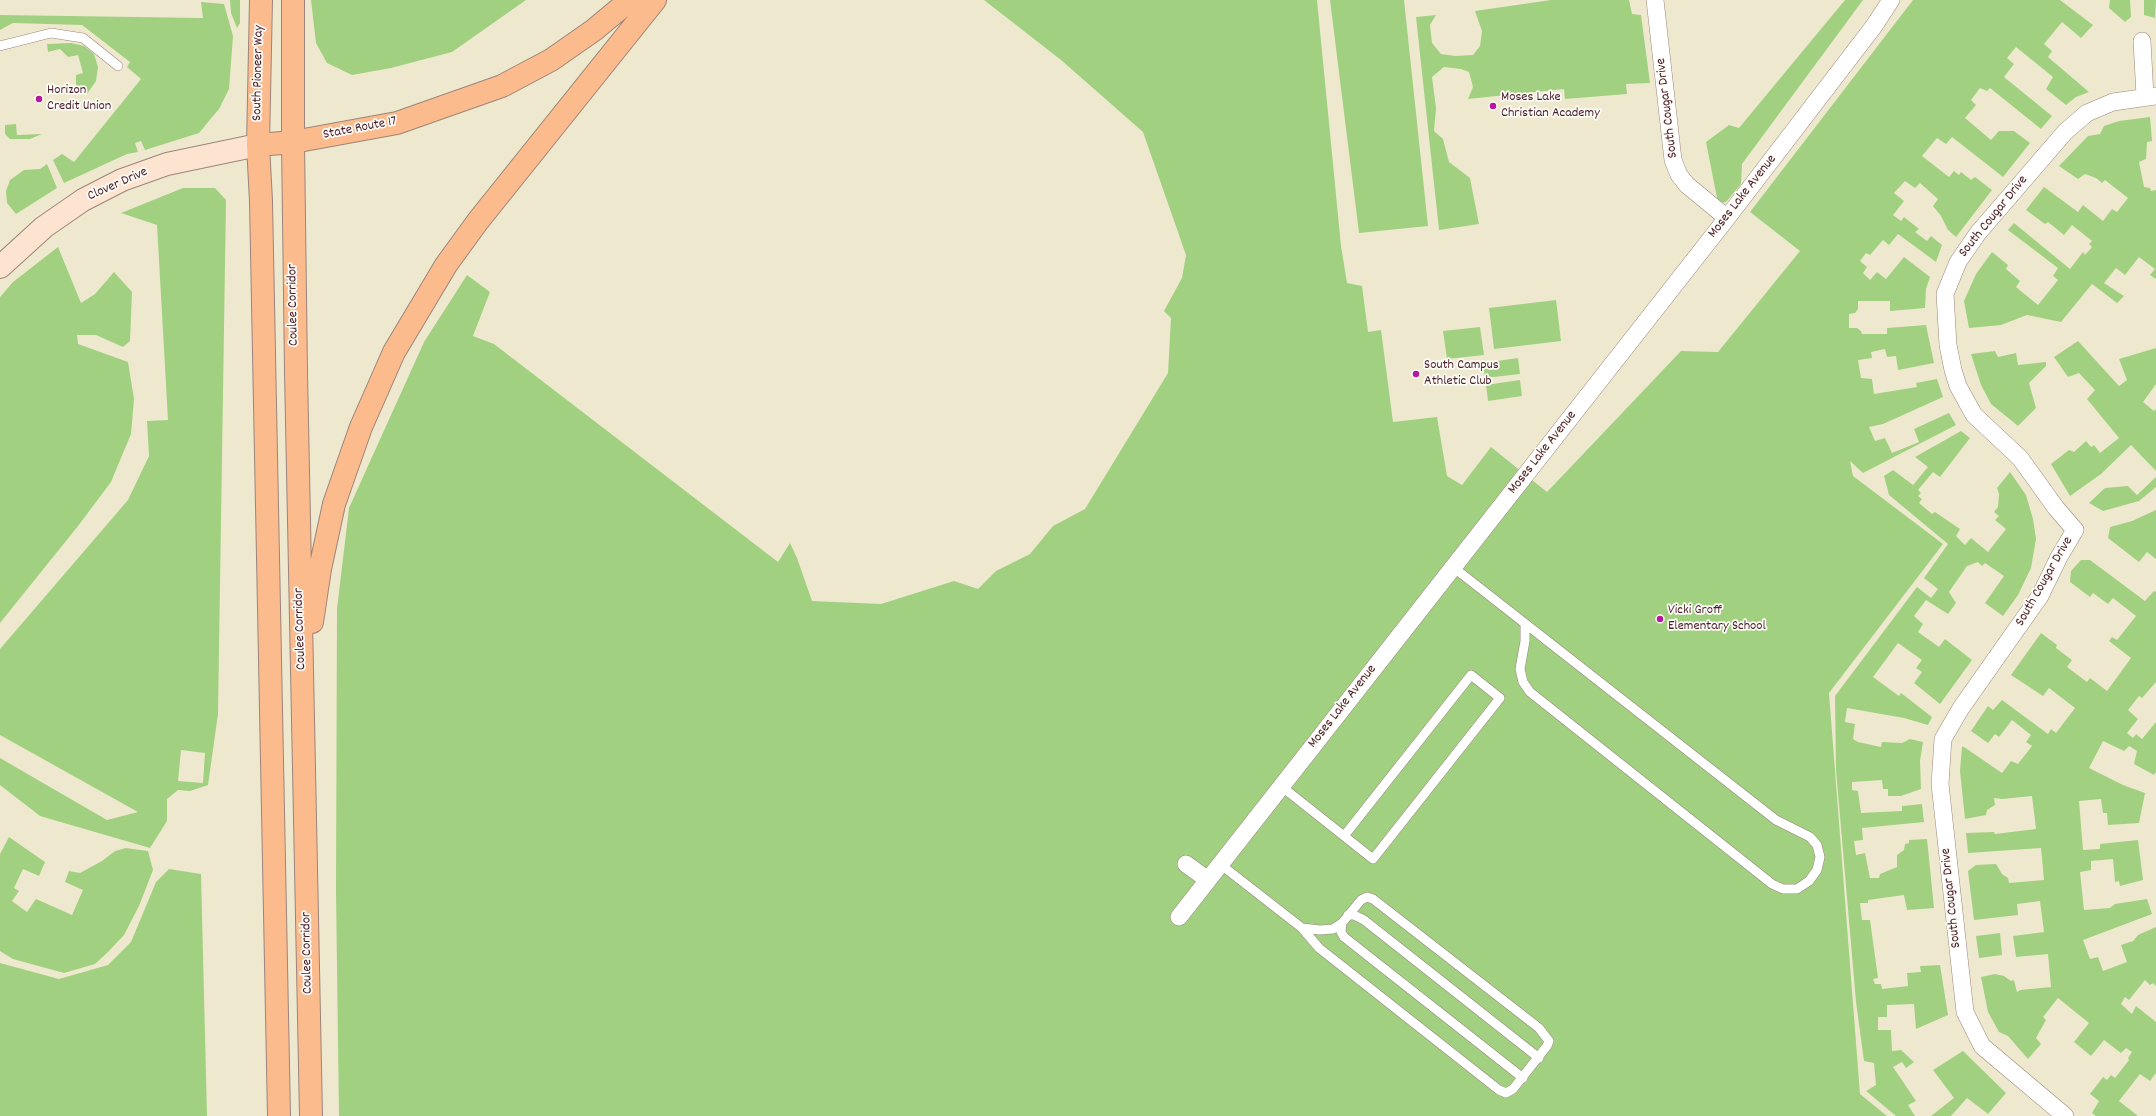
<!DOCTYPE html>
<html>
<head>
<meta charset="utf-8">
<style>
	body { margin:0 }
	canvas { display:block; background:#eee9ce }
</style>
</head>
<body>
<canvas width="2156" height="1116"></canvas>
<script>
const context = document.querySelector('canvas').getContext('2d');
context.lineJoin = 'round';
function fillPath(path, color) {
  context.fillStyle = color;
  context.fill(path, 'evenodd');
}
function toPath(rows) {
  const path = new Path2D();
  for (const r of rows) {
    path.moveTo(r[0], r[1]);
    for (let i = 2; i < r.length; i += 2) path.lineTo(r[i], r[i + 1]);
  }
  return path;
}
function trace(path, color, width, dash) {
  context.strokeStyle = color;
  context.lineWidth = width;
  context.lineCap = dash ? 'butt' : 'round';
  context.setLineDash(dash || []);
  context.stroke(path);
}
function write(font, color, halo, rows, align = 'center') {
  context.font = font + ' Dekko,sans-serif';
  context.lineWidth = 3.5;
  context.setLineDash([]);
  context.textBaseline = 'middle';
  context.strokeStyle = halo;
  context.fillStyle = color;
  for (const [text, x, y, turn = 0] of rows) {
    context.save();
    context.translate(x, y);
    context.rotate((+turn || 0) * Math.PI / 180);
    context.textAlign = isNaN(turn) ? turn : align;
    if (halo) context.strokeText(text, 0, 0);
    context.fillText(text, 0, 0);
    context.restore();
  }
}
fillPath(toPath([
	[230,0,240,0,240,23,237,28,231,13],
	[311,0,526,0,452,52,391,68,352,75,327,63,316,43],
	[984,0,1317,0,1341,246,1347,283,1362,286,1368,332,1381,330,1393,422,1437,417,1447,476,1462,485,1491,447,1547,492,1681,351,1718,352,1800,251,1750,212,1913,0,2060,0,2093,25,2081,38,2062,22,2044,44,2052,51,2048,57,2089,92,2076,97,2066,105,2046,89,2053,77,2016,47,2007,58,2014,64,2004,77,2052,116,2041,129,1990,88,1987,91,1980,88,1971,100,1976,105,1965,118,1991,140,1999,131,2014,131,2030,143,2003,177,1952,137,1946,144,1937,138,1922,156,1949,177,1954,171,1959,175,1961,172,1971,180,1975,177,1992,190,1956,237,1948,230,1941,216,1933,206,1938,199,1920,183,1915,188,1905,181,1894,193,1904,201,1893,215,1901,221,1904,217,1919,229,1915,232,1927,241,1931,236,1942,245,1936,262,1898,234,1889,245,1883,240,1870,255,1866,253,1860,261,1867,267,1863,273,1870,280,1877,272,1886,279,1904,257,1930,277,1926,289,1925,308,1890,311,1890,301,1858,301,1858,309,1855,313,1849,314,1849,328,1857,328,1861,331,1862,334,1887,334,1887,328,1926,325,1934,363,1898,370,1896,356,1887,357,1885,349,1871,352,1872,358,1858,360,1861,378,1872,379,1874,394,1917,387,1916,383,1937,379,1943,397,1883,424,1869,427,1875,441,1885,438,1892,453,1919,442,1914,429,1949,413,1956,425,1863,473,1850,461,1853,476,1943,544,1829,693,1860,1094,1887,1116,339,1116,336,891,337,609,349,508,424,342,467,275,490,292,473,336,494,344,778,562,790,543,797,558,812,601,881,604,954,581,978,589,996,571,1030,554,1053,526,1085,509,1168,373,1171,318,1164,311,1182,278,1186,255,1143,132,1061,60],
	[1330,0,1404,0,1428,226,1359,233],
	[1551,0,1629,0,1632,14,1641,15,1650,83,1626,84,1627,94,1565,99,1564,89,1468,99,1473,87,1469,72,1461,69,1444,67,1432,77,1436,108,1434,131,1443,139,1449,162,1470,178,1479,224,1439,230,1416,17,1436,15,1430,25,1432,43,1441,54,1455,56,1473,55,1480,46,1482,31,1475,11],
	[1845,0,1863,0,1742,164,1741,184,1726,202,1718,203,1706,142,1729,125,1739,128],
	[2110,0,2130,0,2131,17,2125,22,2109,8],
	[2144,0,2156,0,2155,18,2144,15],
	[201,2,224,4,233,36,229,89,219,109,199,133,145,150,141,141,135,143,138,152,127,154,64,183,53,160,62,154,74,162,141,79,127,67,130,62,82,25,13,23,0,30,0,15,203,18],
	[71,43,84,46,94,54,98,67,96,81,87,94,76,90,76,75,83,73,78,55,68,57,60,49,48,52,47,44],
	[2150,117,2152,141,2147,142,2146,159,2139,162,2144,187,2150,188,2151,191,2156,190,2156,279,2150,275,2155,269,2139,257,2125,275,2116,268,2104,283,2124,296,2117,303,2092,284,2061,322,2027,315,2001,325,1969,328,1964,301,1976,274,1992,252,2008,265,2006,269,2020,281,2016,287,2038,305,2058,280,2053,276,2058,268,2008,230,2014,223,2070,269,2083,252,2085,255,2092,247,2089,244,2092,241,2072,225,2064,235,2048,222,2045,224,2026,210,2044,187,2078,212,2083,205,2103,221,2112,209,2117,212,2128,198,2105,180,2102,183,2096,178,2085,174,2078,179,2059,166,2088,136,2100,134,2104,126,2119,121],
	[16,124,17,135,42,134,30,139,10,139,5,134,5,125],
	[47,164,57,188,16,214,7,203,6,191,10,180,24,170,40,169],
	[183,188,215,188,226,200,218,714,208,785,190,791,178,790,167,799,167,821,150,848,40,816,0,785,0,758,107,820,138,812,0,735,0,649,128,500,149,456,147,421,168,420,157,225,121,213],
	[181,750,205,753,203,783,178,781],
	[58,247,81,303,95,294,114,272,132,292,130,341,123,347,96,335,77,335,78,344,128,362,134,399,131,434,111,482,78,526,0,623,0,297,13,282],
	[1556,300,1561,341,1494,349,1489,308],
	[1480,327,1484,355,1447,359,1443,331],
	[2078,341,2119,386,2127,380,2119,359,2156,348,2156,384,2143,402,2154,411,2156,409,2156,471,2131,445,2101,474,2070,496,2051,464,2069,450,2074,452,2086,441,2091,447,2094,445,2100,453,2119,438,2087,399,2095,390,2079,373,2068,377,2054,357],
	[1995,351,1998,357,2016,353,2018,365,2046,362,2046,366,2029,383,2036,408,2018,426,1991,404,1981,385,1971,354],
	[1518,358,1520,374,1485,378,1483,363],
	[1520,380,1522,396,1488,401,1486,385],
	[1961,431,1970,438,1940,477,1933,472,1918,490,1921,493,1918,496,1922,499,1919,503,1932,514,1935,512,1960,529,1956,536,1965,545,1971,538,1988,552,2006,529,1995,520,1999,516,1994,512,1998,507,1999,494,1997,488,2010,472,2026,495,2033,519,2036,539,2031,568,2018,595,2003,616,1985,603,2004,576,1985,563,1982,566,1978,562,1967,566,1949,592,1956,603,1948,614,1926,600,1914,616,1923,624,1918,632,1939,647,1945,639,1972,660,1940,704,1914,683,1922,672,1916,668,1922,660,1898,643,1873,677,1899,696,1901,693,1932,717,1928,725,1904,718,1847,708,1845,722,1855,724,1853,739,1858,742,1881,747,1882,742,1902,743,1910,739,1923,742,1920,761,1921,789,1901,796,1888,796,1888,789,1883,789,1882,780,1852,782,1852,790,1858,791,1861,813,1902,811,1902,806,1922,804,1924,822,1862,828,1863,840,1854,841,1856,855,1865,853,1870,878,1879,878,1880,874,1897,867,1897,855,1904,850,1905,844,1909,843,1909,840,1927,839,1934,908,1907,910,1904,895,1868,900,1868,903,1860,903,1862,920,1870,920,1878,978,1873,979,1875,984,1881,984,1882,989,1908,986,1907,973,1921,972,1920,966,1940,965,1948,1015,1916,1029,1914,1004,1887,1005,1887,1017,1878,1017,1878,1030,1891,1030,1892,1051,1901,1050,1914,1062,1906,1068,1902,1062,1893,1067,1916,1101,1908,1105,1915,1116,1896,1116,1866,1091,1876,1085,1874,1063,1864,1061,1856,1002,1836,770,1835,696,1917,587,1931,598,1938,589,1924,578,1948,544,1889,495,1884,476,1893,470,1913,485,1928,467,1915,457],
	[2156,477,2156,487,2139,501,2103,511,2089,503,2105,488,2128,486,2137,495],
	[2156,510,2156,559,2147,552,2139,562,2108,538,2110,527,2132,521],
	[2081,560,2090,560,2145,601,2154,591,2156,592,2156,682,2142,698,2139,696,2128,710,2138,719,2127,733,2133,738,2136,734,2142,739,2156,722,2156,772,2154,775,2134,764,2137,751,2129,746,2124,751,2103,741,2089,768,2123,785,2145,793,2139,823,2108,825,2107,813,2103,813,2101,799,2079,801,2083,850,2100,849,2100,844,2138,840,2143,880,2120,886,2119,881,2115,882,2113,859,2091,861,2091,870,2080,872,2084,910,2110,908,2115,904,2147,899,2152,914,2083,940,2090,959,2098,957,2103,971,2127,962,2121,945,2133,941,2138,935,2156,927,2156,986,2153,983,2150,985,2145,980,2129,1000,2125,997,2121,1004,2132,1014,2136,1006,2156,1022,2156,1073,2150,1081,2140,1074,2119,1101,2138,1116,2096,1116,2092,1113,2099,1101,2090,1094,2103,1077,2107,1080,2111,1075,2115,1078,2129,1060,2128,1058,2132,1052,2126,1048,2121,1053,2104,1040,2091,1056,2074,1042,2089,1023,2058,998,2043,1017,2046,1020,2036,1038,2041,1044,2028,1059,2008,1036,1999,1032,1988,1012,1981,977,1995,974,2004,976,2011,981,2014,980,2017,992,2020,990,2051,987,2048,954,2016,957,2013,936,2044,932,2040,901,2017,904,2018,915,1974,920,1968,871,1976,865,1996,864,2002,874,2008,878,2009,883,2044,880,2041,848,1968,853,1966,833,1994,832,1995,834,2036,829,2032,796,2002,799,1994,798,1995,805,1987,810,1986,815,1965,819,1960,771,1962,747,1964,747,2002,773,2011,761,2018,764,2032,746,2026,742,2031,735,2012,720,1999,737,1995,734,1988,743,1971,731,1988,706,1993,710,2002,700,2048,734,2051,729,2056,733,2075,708,2049,688,2043,696,2011,675,2041,633,2057,645,2056,648,2072,660,2067,667,2087,682,2090,678,2107,691,2131,658,2109,641,2112,637,2117,640,2136,616,2113,598,2108,604,2093,593,2090,597,2070,582,2071,571],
	[9,837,45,862,39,876,23,869,14,888,19,891,12,901,27,912,36,899,72,915,83,890,65,882,69,871,80,873,102,861,115,851,126,848,148,851,153,870,139,906,124,935,107,953,95,964,64,973,13,959,0,951,0,854],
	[169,869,201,874,207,1116,0,1116,0,963,59,979,108,965,131,942,156,882],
	[2000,933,2002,955,1979,958,1976,936],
	[1963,1051,2006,1093,1988,1114,1967,1098,1951,1116,1931,1116,1954,1098,1933,1070]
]), '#a1d180');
const lane = toPath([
	[0,46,51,33,83,38,118,66],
	[1453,567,1776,820,1810,837,1817,845,1820,857,1817,870,1809,881,1797,889,1783,889,1772,884,1530,692,1523,682,1520,669,1525,641,1525,624],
	[1281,786,1373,859,1500,698,1471,675,1344,836],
	[1220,864,1302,928,1319,948,1499,1090,1506,1093,1513,1089,1547,1046,1549,1041,1539,1028,1373,899,1367,897,1361,900,1342,923,1333,929,1320,930,1302,928],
	[1348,915,1354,915,1364,920,1539,1058],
	[1342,923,1341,932,1344,937,1523,1078]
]);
const street = toPath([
	[1655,0,1673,160,1679,175,1687,185,1727,218],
	[2142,41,2145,96],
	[1186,864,1208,880,1727,218,1874,26,1891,0],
	[1179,917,1208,880],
	[2065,1116,1982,1046,1965,1012,1940,784,1943,739,1961,708,2040,596,2059,557,2075,530,2056,508,2020,458,1974,415,1958,386,1953,370,1948,345,1945,294,1958,262,1978,233,2065,132,2087,113,2113,102,2156,96]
]);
const secondary = toPath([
	[0,267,44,227,83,200,122,180,167,164,258,145]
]);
const primary = toPath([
	[293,0,293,142],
	[258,145,261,0]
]);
const highway = toPath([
	[293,142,296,372,311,1116],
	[312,622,320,569,334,504,361,427,394,352,446,265,478,221,655,0],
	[279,1116,261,201,258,145,293,142,397,123,502,86,551,60,594,30,630,0]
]);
trace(lane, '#9c847c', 10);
trace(street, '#9c847c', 18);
trace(secondary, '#9c847c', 24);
trace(primary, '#9c847c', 24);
trace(highway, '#9c847c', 24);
trace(lane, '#fff', 9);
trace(street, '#fff', 17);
trace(secondary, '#fde4d1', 22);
trace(primary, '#fbbb8d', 22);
trace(highway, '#fbbb8d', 22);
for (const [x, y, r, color] of [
	[39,99,4,"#b5179e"],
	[1493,106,4,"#b5179e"],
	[1416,374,4,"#b5179e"],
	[1660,619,4,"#b5179e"]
]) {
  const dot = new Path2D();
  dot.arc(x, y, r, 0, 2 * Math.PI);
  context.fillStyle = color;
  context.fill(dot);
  trace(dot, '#fdfcf7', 1.5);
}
write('14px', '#4a1f2b', '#fdfcf7', [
	["South Pioneer Way",259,73,-89],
	["South Cougar Drive",1668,108,-97],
	["State Route 17",360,129,-11],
	["Clover Drive",118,185,-24],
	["Moses Lake Avenue",1743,197,-52],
	["South Cougar Drive",1994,217,-51],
	["Coulee Corridor",294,305,-91],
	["Moses Lake Avenue",1543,453,-52],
	["South Cougar Drive",2045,582,-60],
	["Coulee Corridor",301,629,-92],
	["Moses Lake Avenue",1343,707,-52],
	["South Cougar Drive",1952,898,-96],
	["Coulee Corridor",308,953,-91]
]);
write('14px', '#4a1f2b', '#fdfcf7', [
	["Horizon",47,91],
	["Credit Union",47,107],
	["Moses Lake",1501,98],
	["Christian Academy",1501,114],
	["South Campus",1424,366],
	["Athletic Club",1424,382],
	["Vicki Groff",1668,611],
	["Elementary School",1668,627]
], 'left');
</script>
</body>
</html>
